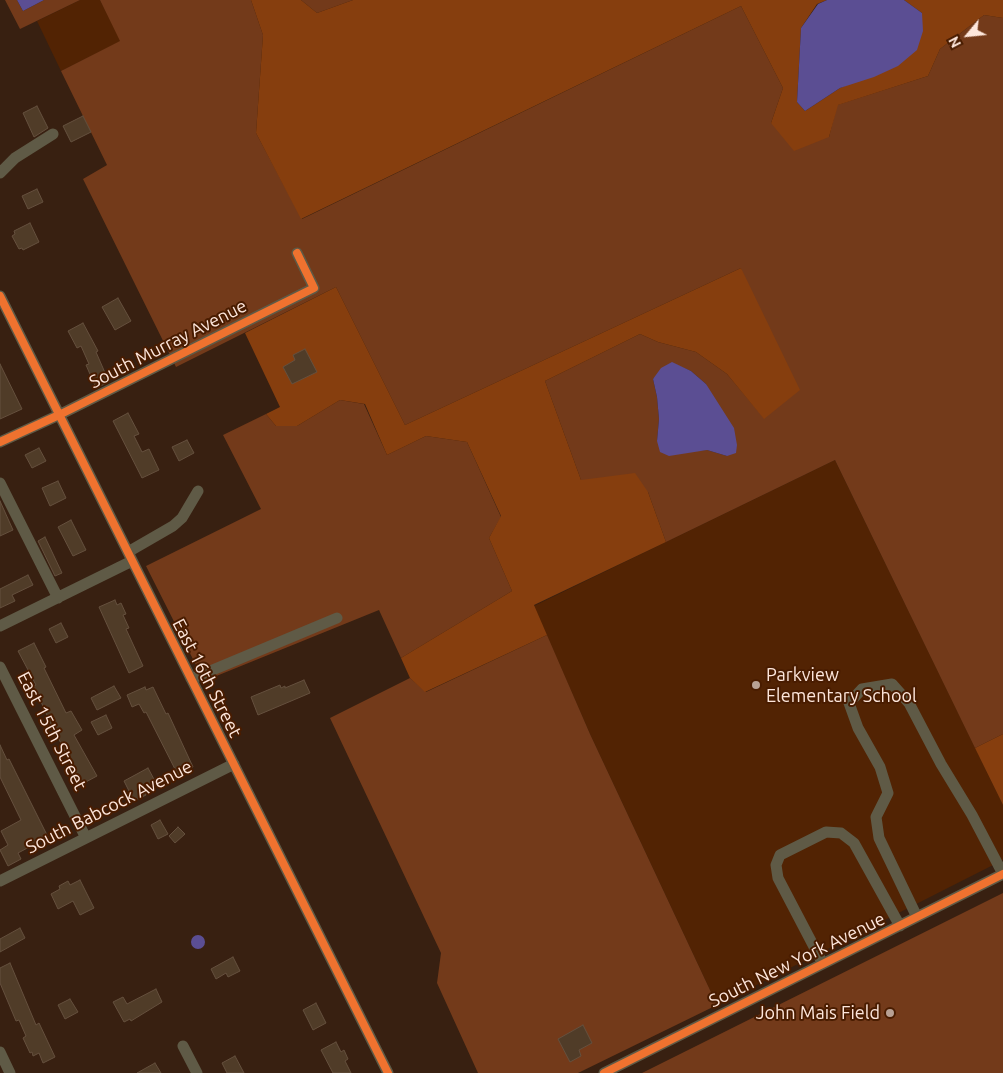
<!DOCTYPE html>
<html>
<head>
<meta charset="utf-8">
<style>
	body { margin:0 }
	#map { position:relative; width:1003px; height:1073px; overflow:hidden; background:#382011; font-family:Ubuntu,sans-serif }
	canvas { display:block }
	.north { position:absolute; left:943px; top:10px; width:50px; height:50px; -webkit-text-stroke:4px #491c00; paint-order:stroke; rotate:242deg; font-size:14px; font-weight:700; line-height:20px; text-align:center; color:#fde6db }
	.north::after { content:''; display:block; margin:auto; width:18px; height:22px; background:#fde6db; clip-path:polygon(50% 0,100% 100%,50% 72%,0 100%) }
</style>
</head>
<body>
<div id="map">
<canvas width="1003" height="1073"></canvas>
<div class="north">N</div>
</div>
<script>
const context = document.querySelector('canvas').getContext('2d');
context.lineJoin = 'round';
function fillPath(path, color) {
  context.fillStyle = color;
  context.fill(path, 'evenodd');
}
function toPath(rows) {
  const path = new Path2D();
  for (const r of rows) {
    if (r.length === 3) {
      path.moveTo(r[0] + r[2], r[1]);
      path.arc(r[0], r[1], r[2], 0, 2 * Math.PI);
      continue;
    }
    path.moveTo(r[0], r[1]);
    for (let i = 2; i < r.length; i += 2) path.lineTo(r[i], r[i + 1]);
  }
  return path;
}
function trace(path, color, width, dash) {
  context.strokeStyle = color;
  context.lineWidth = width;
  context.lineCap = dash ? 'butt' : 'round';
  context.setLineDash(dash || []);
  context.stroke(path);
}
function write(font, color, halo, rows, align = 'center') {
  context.font = font + ' Ubuntu,sans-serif';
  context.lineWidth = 4;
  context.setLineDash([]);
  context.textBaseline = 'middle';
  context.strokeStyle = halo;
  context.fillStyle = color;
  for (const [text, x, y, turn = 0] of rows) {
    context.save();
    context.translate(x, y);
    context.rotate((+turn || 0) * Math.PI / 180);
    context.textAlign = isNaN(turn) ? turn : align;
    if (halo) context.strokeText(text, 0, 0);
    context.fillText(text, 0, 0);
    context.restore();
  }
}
fillPath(toPath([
	[80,0,100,0,121,41,61,71,37,21],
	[835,460,1003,805,1003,860,717,1005,590,734,534,606]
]), '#522303');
fillPath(toPath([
	[5,0,17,0,23,11,44,0,80,0,20,29],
	[100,0,251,0,263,35,256,133,302,219,741,6,783,88,771,123,829,137,837,105,928,76,940,49,984,15,1003,18,1003,734,975,748,835,460,666,542,648,492,581,480,545,381,640,334,658,342,696,352,727,374,764,418,741,268,405,425,336,287,176,367,83,179,107,165,61,71,120,41],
	[672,363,691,371,706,384,727,456,707,450,689,451,657,441,659,419,657,397,653,379],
	[301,0,353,0,317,13],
	[340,400,364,404,387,455,426,436,467,442,501,517,489,538,512,591,401,658,379,610,204,681,146,566,261,509,223,435,266,414,276,426,297,426],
	[547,635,590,734,717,1005,578,1073,478,1073,437,983,441,953,330,718,410,678,426,692],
	[1003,893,1003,1073,642,1073]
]), '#733a1a');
fillPath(toPath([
	[251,0,301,0,317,13,353,0,827,0,817,4,801,28,797,102,805,111,840,88,854,82,922,13,904,0,1003,0,1003,18,984,15,940,49,928,76,838,105,829,137,794,151,771,123,783,88,741,6,301,219,256,133,263,35],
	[741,268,800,390,764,419,727,374,696,352,658,342,640,334,545,381,581,480,635,473,648,492,666,542,534,605,547,635,425,692,410,678,401,658,512,591,489,538,501,516,467,442,426,436,387,455,365,404,340,400,297,426,276,426,266,414,280,407,245,333,336,287,405,425],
	[1003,734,1003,805,975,748]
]), '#863e0e');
fillPath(toPath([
	[17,0,44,0,23,11],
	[827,0,904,0,922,13,923,31,917,50,898,66,874,77,840,88,805,111,797,102,801,28,818,4],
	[672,362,691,371,706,384,734,428,737,445,736,453,727,456,707,450,669,456,660,452,657,441,659,419,657,397,653,379,661,368],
	[198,942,7]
]), '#5b4e93');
const building = toPath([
	[37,106,48,128,34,137,23,113,37,106],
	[83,116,91,132,71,142,63,126,83,116],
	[37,189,43,202,28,209,22,196,37,189],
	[30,223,39,242,23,250,22,248,19,249,12,236,15,234,14,231,30,223],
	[118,298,131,321,115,330,102,307,118,298],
	[83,323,98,351,96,352,109,382,96,388,86,365,89,364,81,346,77,348,68,331,83,323],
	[305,349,317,372,292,384,283,367,295,360,293,355,305,349],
	[0,364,22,409,0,419,0,364],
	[128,413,139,434,134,436,142,452,149,449,159,470,142,478,113,421,128,413],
	[187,440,194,453,179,461,172,447,187,440],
	[39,448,46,461,32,468,25,455,39,448],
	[58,481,66,498,50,506,42,488,58,481],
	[0,501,13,530,0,536,0,501],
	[71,520,86,550,73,556,58,527,71,520],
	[45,537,62,573,55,576,38,541,45,537],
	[28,575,33,585,12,595,15,601,0,608,0,589,28,575],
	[115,600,117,605,121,603,126,614,123,615,129,628,126,629,143,666,129,673,99,607,115,600],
	[61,623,68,637,56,643,49,629,61,623],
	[34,643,46,667,44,668,66,713,71,711,82,730,74,735,97,776,82,784,50,722,34,686,36,685,18,651,34,643],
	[304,680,310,693,258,715,251,697,280,685,281,688,285,686,285,688,304,680],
	[114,686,121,698,97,710,91,698,114,686],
	[145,687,146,690,153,687,166,714,168,713,193,767,178,775,146,712,144,713,139,704,132,707,127,695,145,687],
	[106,715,112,728,98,735,91,722,106,715],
	[0,745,7,760,9,759,48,837,18,853,21,859,8,866,0,850,8,845,1,831,21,820,0,777,0,745],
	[148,768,156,783,143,789,146,795,134,801,124,781,148,768],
	[160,820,168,834,158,839,151,825,160,820],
	[178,827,185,834,175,843,169,836,178,827],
	[80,880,94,908,80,915,73,901,58,909,51,894,60,889,59,886,68,881,70,885,80,880],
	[20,928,25,938,0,952,0,939,20,928],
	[233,957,240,971,228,977,226,973,216,979,211,969,233,957],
	[10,963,36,1025,39,1023,55,1057,43,1063,39,1053,33,1056,32,1052,30,1053,23,1038,26,1036,19,1020,16,1021,0,983,0,968,10,963],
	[156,989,162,1002,131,1021,130,1019,124,1022,113,1002,123,997,127,1004,156,989],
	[70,999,78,1012,65,1019,58,1005,70,999],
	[316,1003,326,1023,313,1030,303,1010,316,1003],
	[583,1025,592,1043,579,1050,581,1056,570,1062,558,1039,583,1025],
	[336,1042,341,1052,344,1050,348,1059,345,1061,351,1073,333,1073,321,1050,336,1042],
	[235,1056,244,1073,227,1073,222,1063,235,1056],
	[155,1063,161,1073,137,1073,155,1063]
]);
fillPath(building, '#503c28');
trace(building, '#65503e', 1);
trace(toPath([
	[0,173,15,158,53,134],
	[0,296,388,1073],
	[0,442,59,415,314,288,297,253],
	[0,483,58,598],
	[128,552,173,526,182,518,198,491],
	[0,626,132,561],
	[0,667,86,838],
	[191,679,337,618],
	[0,881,234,764],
	[917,917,879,838,876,817,888,793,880,767,858,728,849,703,862,689,892,684,909,703,941,764,972,815,1003,874],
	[823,964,778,878,776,865,780,855,826,832,841,833,854,843,900,926],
	[183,1046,197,1073],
	[0,1052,10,1073],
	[604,1073,1003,874]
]), '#5f5a46', 11);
trace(toPath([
	[0,296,388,1073],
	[0,442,59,415,314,288,297,253],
	[604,1073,1003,874]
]), '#ef722f', 8);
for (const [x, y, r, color] of [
	[756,685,5,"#b8a194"],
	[890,1013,5,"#b8a194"]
]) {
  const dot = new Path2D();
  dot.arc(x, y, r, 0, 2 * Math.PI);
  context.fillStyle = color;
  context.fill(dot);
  trace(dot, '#491c00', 2);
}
write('18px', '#fde6db', '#491c00', [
	["South Murray Avenue",168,344,-27],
	["East 16th Street",207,678,63],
	["East 15th Street",52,731,63],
	["South Babcock Avenue",109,807,-27],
	["South New York Avenue",797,960,-26]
]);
write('18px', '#fde6db', '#491c00', [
	["Parkview",766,675],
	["Elementary School",766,696],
	["John Mais Field",880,1013,"right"]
], 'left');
</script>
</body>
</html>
